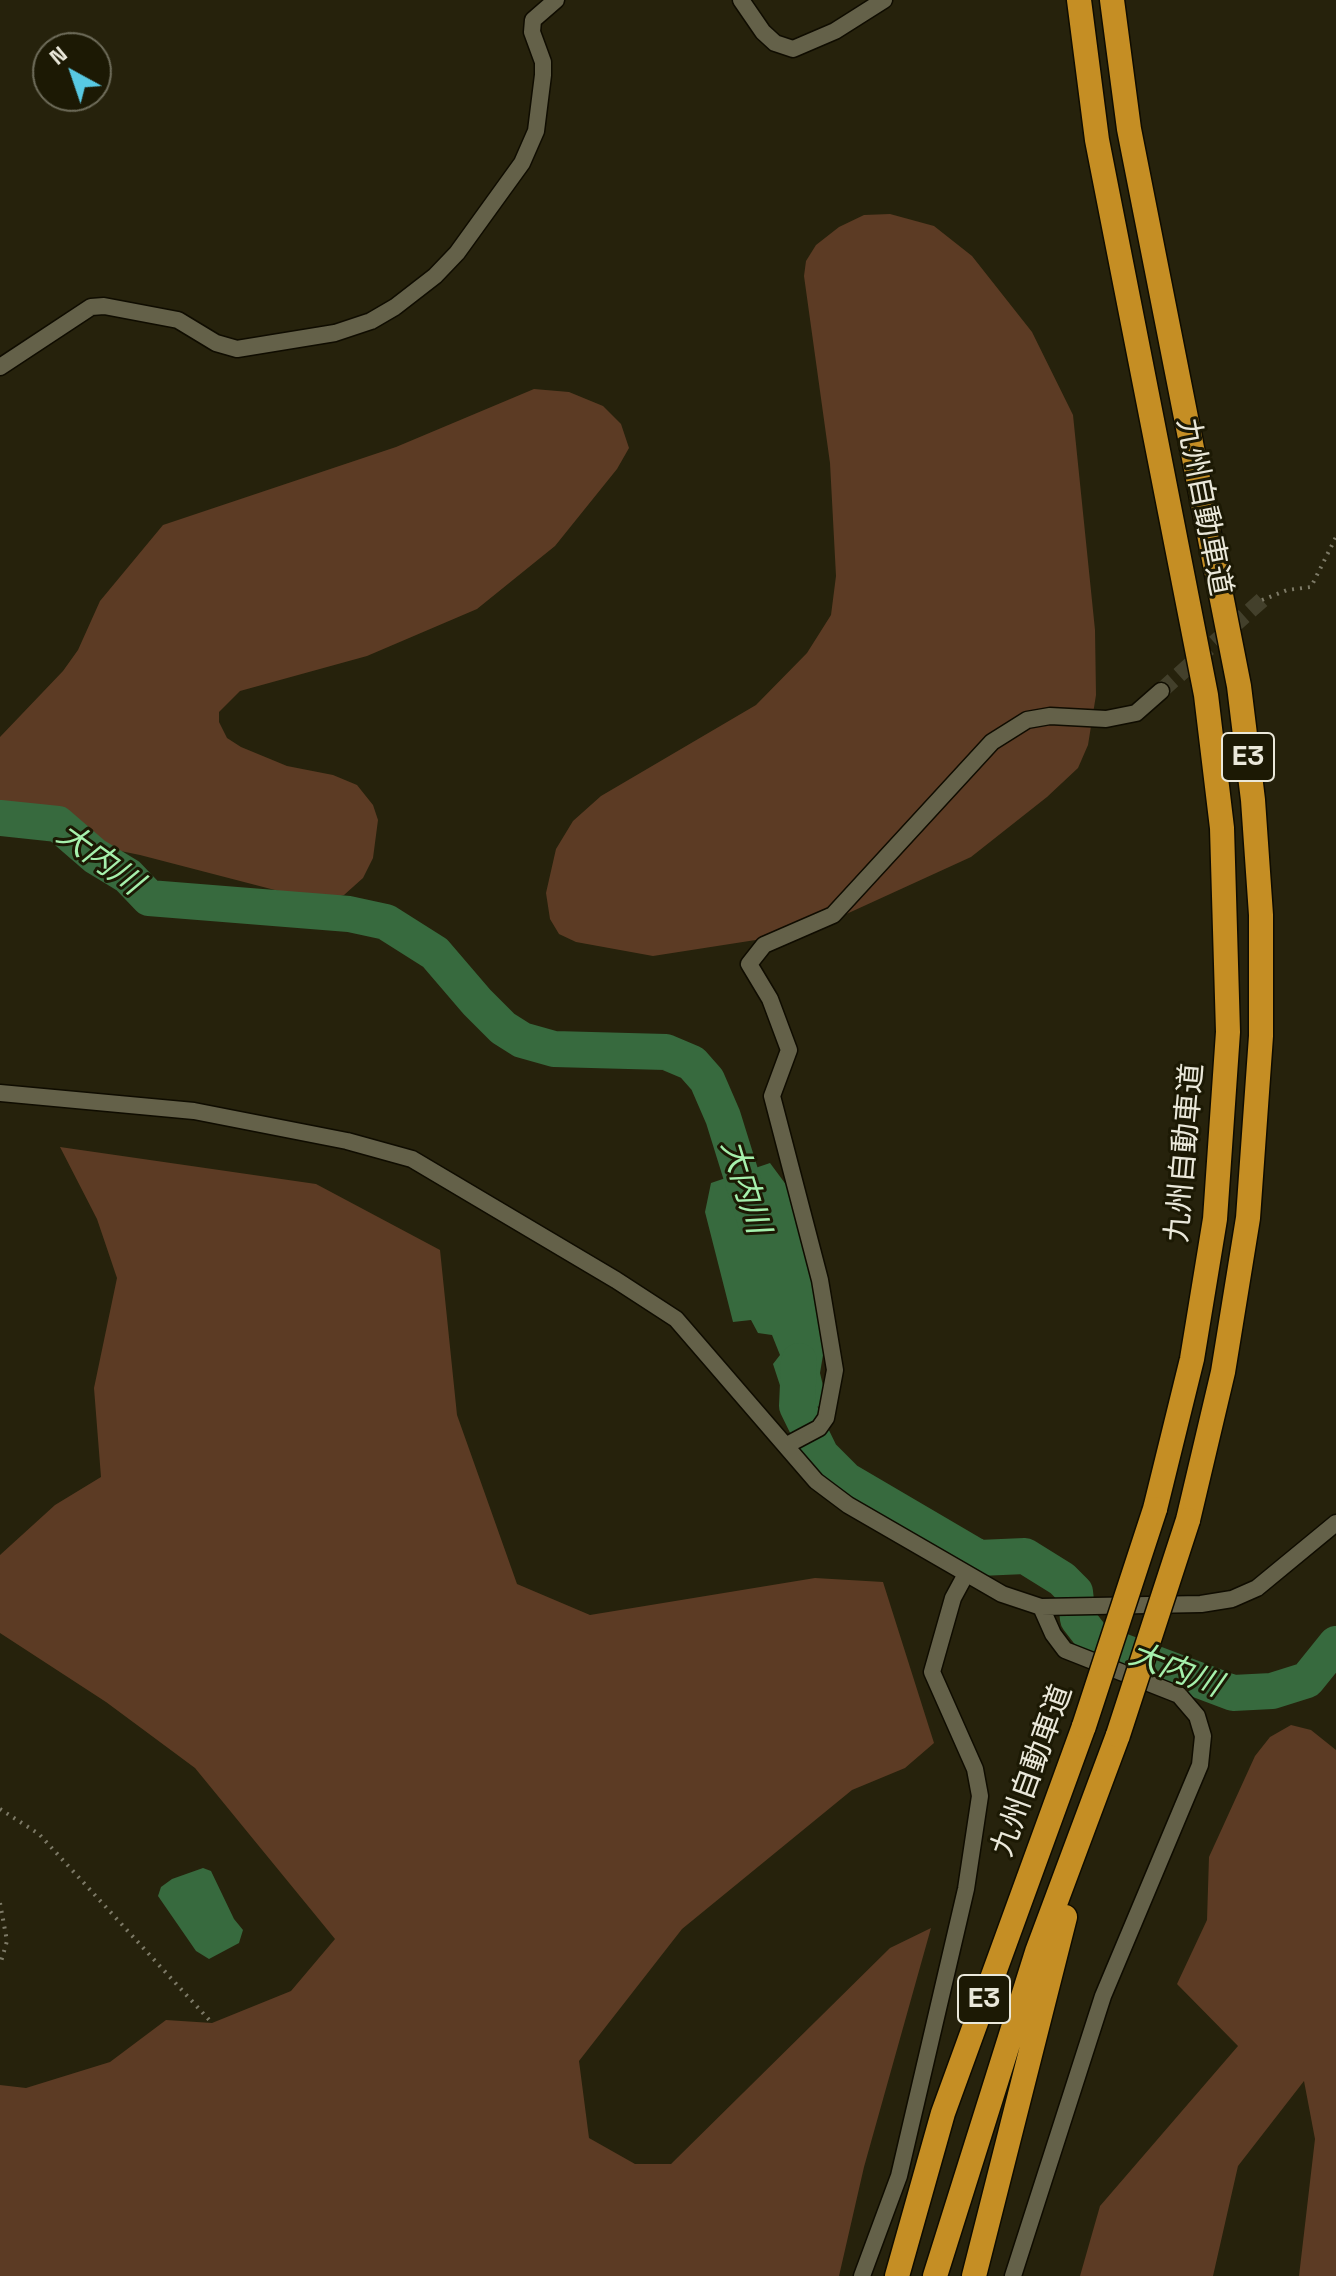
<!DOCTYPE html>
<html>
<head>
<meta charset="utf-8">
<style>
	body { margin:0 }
	#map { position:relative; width:1336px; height:2276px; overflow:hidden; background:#26220c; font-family:"Space Grotesk",sans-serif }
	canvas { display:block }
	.north { position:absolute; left:32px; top:32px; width:80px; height:80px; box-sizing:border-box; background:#1c1904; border:2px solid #6e6c5a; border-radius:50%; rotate:320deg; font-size:22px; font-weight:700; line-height:32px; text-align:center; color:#eae8da }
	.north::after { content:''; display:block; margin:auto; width:28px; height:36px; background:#58c9e3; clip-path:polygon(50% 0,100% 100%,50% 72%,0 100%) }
</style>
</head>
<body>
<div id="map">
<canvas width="1336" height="2276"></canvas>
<div class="north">N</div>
</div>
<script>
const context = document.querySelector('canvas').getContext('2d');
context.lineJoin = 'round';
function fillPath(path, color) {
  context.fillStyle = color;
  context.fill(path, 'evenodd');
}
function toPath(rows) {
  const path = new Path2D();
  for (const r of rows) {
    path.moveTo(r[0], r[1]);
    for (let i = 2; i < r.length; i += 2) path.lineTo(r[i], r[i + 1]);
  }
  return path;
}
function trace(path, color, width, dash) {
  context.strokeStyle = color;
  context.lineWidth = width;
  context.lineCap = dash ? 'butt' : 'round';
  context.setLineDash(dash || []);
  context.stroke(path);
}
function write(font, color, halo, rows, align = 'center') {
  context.font = font + ' "Space Grotesk","Noto Sans JP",sans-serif';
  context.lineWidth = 6;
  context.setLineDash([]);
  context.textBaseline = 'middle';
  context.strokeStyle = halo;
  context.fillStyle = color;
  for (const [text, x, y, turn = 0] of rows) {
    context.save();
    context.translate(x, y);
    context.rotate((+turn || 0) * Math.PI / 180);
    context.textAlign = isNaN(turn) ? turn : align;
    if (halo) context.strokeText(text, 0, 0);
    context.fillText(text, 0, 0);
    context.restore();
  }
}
fillPath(toPath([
	[890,214,934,226,972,256,1032,332,1073,415,1095,630,1096,695,1088,745,1078,768,1047,797,971,857,807,932,653,956,576,942,559,934,550,919,546,893,556,849,573,821,601,796,756,705,807,653,831,615,836,576,830,463,804,276,806,261,816,245,839,227,864,215],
	[534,389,569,392,603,406,621,424,629,448,617,469,555,546,477,609,367,656,240,691,219,712,219,722,227,738,241,747,287,766,333,775,357,785,373,805,378,820,373,858,363,878,344,895,321,902,140,855,17,830,6,825,0,817,0,737,63,671,78,650,100,601,163,525,396,447],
	[60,1147,316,1184,440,1250,457,1415,517,1584,590,1615,815,1578,883,1582,934,1743,905,1768,852,1790,682,1929,579,2061,589,2138,635,2164,671,2164,890,1948,931,1928,864,2167,839,2276,0,2276,0,2085,26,2088,110,2062,166,2020,212,2023,291,1991,335,1939,195,1768,106,1702,0,1633,0,1555,55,1505,101,1477,94,1388,117,1278,97,1219],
	[1291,1725,1311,1730,1336,1750,1336,2276,1299,2276,1315,2139,1304,2081,1238,2166,1213,2276,1080,2276,1100,2206,1238,2046,1177,1984,1207,1920,1209,1857,1255,1756,1270,1737]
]), '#5c3b24');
fillPath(toPath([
	[770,1163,790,1190,826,1337,820,1373,825,1394,823,1407,804,1406,789,1413,773,1364,780,1355,772,1335,758,1333,751,1320,733,1322,705,1212,711,1183],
	[203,1868,211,1871,234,1919,243,1930,239,1943,209,1959,196,1951,158,1896,161,1887,172,1879]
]), '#376a3e');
trace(toPath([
	[0,818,58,824,95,856,128,876,149,898,349,914,386,922,435,953,477,1002,503,1028,522,1040,554,1049,666,1052,692,1063,707,1080,723,1117,755,1220],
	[799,1361,797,1406,821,1455,846,1480,979,1558,1025,1556,1062,1579,1075,1592,1078,1619,1095,1641,1233,1693,1272,1691,1307,1680,1336,1644]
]), '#376a3e', 36);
trace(toPath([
	[1161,691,1262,600]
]), '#43402b', 16, [16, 8]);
const street = toPath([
	[741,0,763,32,775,43,793,49,835,31,884,0],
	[0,367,91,307,104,306,178,320,216,343,237,349,335,333,371,321,395,307,435,276,457,253,522,163,536,131,543,75,543,62,532,32,533,20,556,0],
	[0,1093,194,1111,347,1141,412,1159,616,1280,676,1319,816,1481,848,1505,1002,1594,1041,1607,1201,1604,1232,1599,1257,1588,1336,1523],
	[787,1445,819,1428,826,1418,835,1370,820,1280,772,1096,789,1050,770,999,749,964,764,945,833,915,992,742,1027,720,1050,716,1106,719,1136,713,1161,691],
	[862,2276,899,2176,966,1889,980,1796,975,1769,932,1672,953,1598,966,1574],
	[1013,2276,1103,1996,1200,1765,1203,1736,1197,1716,1179,1695,1065,1650,1053,1634,1041,1607]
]);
const highway = toPath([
	[1079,0,1097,140,1206,695,1222,828,1228,1032,1215,1219,1192,1359,1155,1509],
	[1112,0,1129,129,1239,686,1253,800,1261,915,1261,1036,1248,1218,1223,1372,1188,1520],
	[897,2276,943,2113,1084,1726],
	[935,2276,1037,1952,1118,1735],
	[974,2276,1065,1917]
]);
trace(street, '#0f0c00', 19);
trace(highway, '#0f0c00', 27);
trace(toPath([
	[1262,600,1287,590,1311,587,1336,537],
	[0,1809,39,1834,212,2023],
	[0,1903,7,1941,0,1965]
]), '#7d7a67', 4, [2, 6]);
trace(street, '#646149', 16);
trace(highway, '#c58e24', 24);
const highwayBridge = toPath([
	[1084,1726,1155,1509],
	[1118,1735,1188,1520]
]);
trace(highwayBridge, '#0f0c00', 27, []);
trace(highwayBridge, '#c58e24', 24);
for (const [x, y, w] of [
	[1248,757,52],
	[984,1999,52]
]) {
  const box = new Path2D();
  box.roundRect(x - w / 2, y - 24, w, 48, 6);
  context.fillStyle = '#1c1904';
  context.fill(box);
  trace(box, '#eae8da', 2);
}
write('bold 28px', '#eae8da', null, [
	["E3",1248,757],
	["E3",984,1999]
]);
write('30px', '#eae8da', '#1c1904', [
	["九州自動車道",1203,507,79],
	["九州自動車道",1186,1153,-85],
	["九州自動車道",1033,1771,-70]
]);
write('italic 32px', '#a5f0ac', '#1c1904', [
	["大内川",99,860,36],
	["大内川",744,1187,73],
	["大内川",1175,1671,21]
]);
</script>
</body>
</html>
